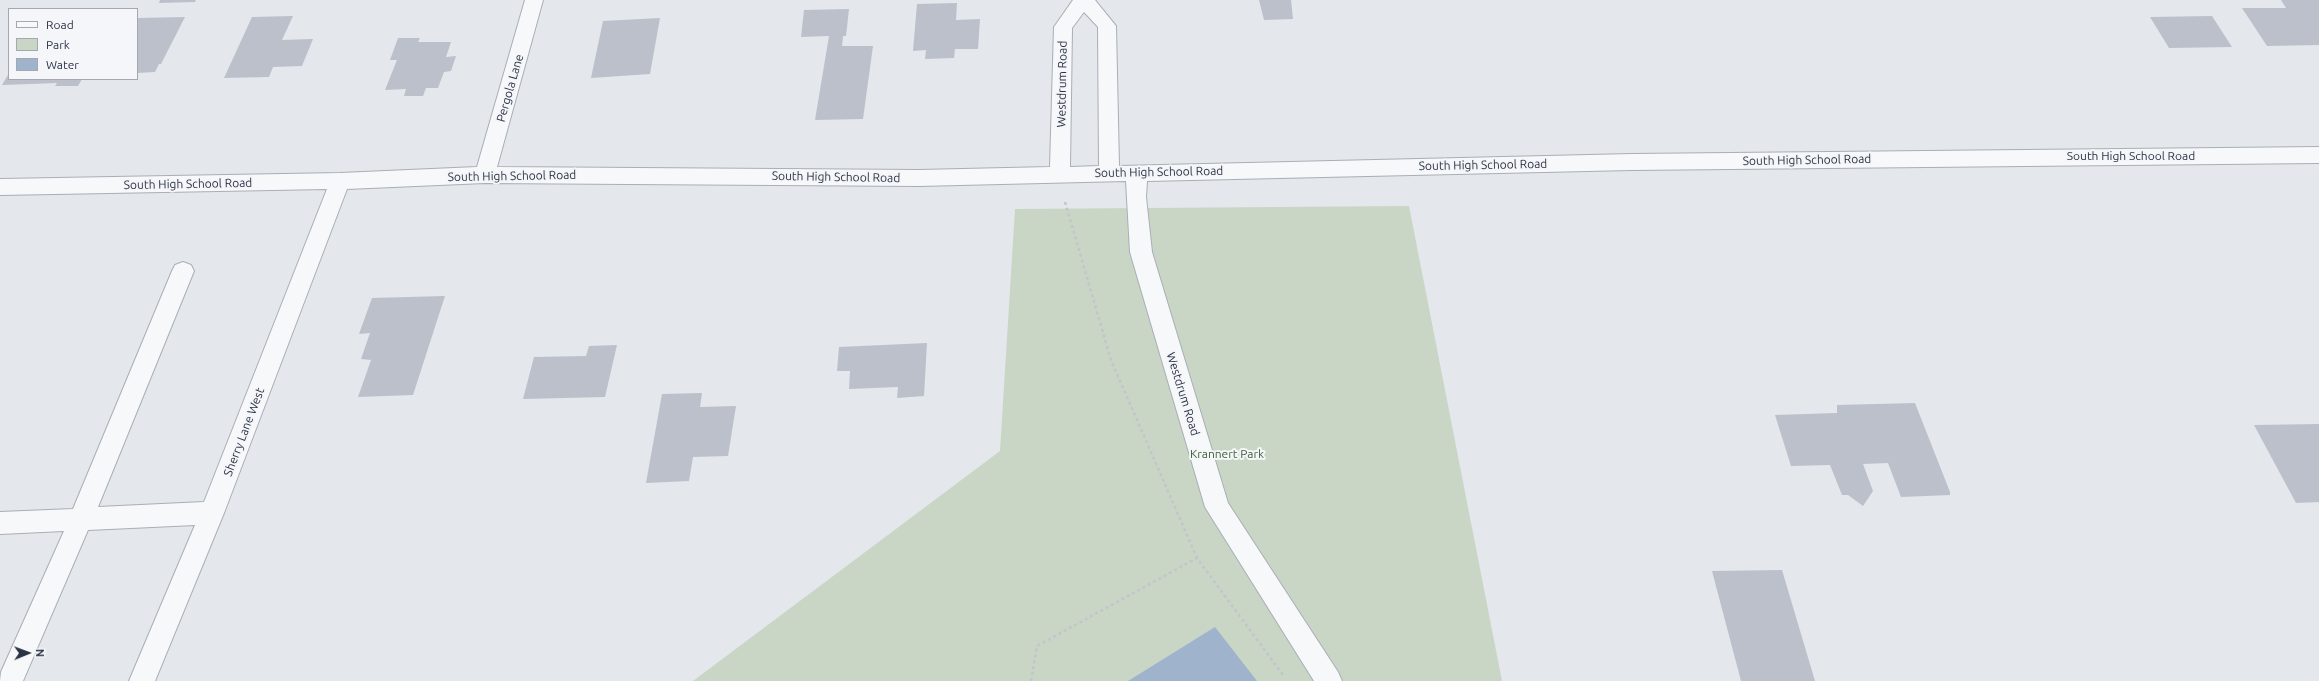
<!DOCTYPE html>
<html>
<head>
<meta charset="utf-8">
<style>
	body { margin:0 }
	#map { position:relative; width:2319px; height:681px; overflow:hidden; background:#e4e7ec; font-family:Ubuntu,sans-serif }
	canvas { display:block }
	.legend { position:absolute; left:8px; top:8px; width:130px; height:72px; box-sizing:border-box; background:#f4f6f9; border:1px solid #a4a8b1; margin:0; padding:5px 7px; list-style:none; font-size:12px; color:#2b3445 }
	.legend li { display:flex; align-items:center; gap:8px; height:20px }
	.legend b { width:20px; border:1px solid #a4a8b1 }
	.north { position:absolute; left:8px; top:633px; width:40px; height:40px; -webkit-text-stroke:3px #f4f6f9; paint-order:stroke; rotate:89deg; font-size:11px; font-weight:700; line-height:16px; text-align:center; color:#2b3445 }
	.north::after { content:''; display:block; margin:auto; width:14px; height:18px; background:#2b3445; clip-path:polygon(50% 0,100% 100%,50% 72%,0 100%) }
</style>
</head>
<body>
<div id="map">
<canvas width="2319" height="681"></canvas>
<ul class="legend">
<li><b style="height:5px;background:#f7f8fa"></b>Road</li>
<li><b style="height:11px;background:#c9d6c5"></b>Park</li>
<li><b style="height:11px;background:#9fb4cc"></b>Water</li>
</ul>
<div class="north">N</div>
</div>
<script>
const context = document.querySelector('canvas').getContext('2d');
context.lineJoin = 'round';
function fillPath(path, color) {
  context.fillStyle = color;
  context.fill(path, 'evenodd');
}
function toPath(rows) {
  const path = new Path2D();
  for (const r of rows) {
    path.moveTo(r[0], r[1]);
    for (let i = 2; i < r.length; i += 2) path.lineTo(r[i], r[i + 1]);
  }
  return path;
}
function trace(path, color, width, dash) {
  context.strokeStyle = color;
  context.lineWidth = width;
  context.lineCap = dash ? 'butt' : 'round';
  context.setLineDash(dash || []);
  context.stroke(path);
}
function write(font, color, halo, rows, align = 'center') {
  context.font = font + ' Ubuntu,sans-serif';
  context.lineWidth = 4;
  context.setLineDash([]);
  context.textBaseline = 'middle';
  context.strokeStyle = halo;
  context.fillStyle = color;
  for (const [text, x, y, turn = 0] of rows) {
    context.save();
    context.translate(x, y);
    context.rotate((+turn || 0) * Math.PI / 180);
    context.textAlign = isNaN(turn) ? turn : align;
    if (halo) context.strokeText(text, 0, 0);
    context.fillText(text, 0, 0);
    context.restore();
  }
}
fillPath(toPath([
	[1409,206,1502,681,693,681,1000,451,1015,209]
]), '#c9d6c5');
fillPath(toPath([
	[1215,627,1257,681,1128,681]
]), '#9fb4cc');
fillPath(toPath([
	[160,0,196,0,195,2,159,3],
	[1259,0,1291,0,1293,19,1264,20],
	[2281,0,2319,0,2319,45,2267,46,2242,8,2286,8],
	[957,3,956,20,980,19,978,49,955,49,954,58,925,59,926,50,913,51,917,4],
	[849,9,846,36,843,36,842,46,873,46,863,119,815,120,829,36,801,37,804,10],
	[293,16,282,40,313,39,302,66,273,67,269,77,224,78,252,17],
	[2212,16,2232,47,2169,48,2150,17],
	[185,17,161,64,159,64,155,72,137,73,138,18],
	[660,18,650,74,591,78,603,21],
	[398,38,420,38,418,42,451,42,446,57,456,56,451,71,444,72,438,88,426,88,423,96,404,96,406,89,385,90,397,60,390,60],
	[9,73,9,79,82,79,78,86,55,86,57,83,2,85],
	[445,296,413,395,358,397,371,360,361,359,370,333,359,334,372,298],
	[927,343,924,396,897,398,898,387,849,389,850,371,837,371,839,347],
	[617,345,605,397,523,399,534,357,586,356,589,346],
	[702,393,700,407,736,406,728,456,693,457,689,481,646,483,662,394],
	[1915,403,1950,492,1950,495,1901,497,1888,463,1863,464,1873,491,1863,506,1848,495,1842,495,1830,465,1791,466,1775,415,1837,413,1837,405],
	[2319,424,2319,502,2296,503,2254,425],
	[1782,570,1815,681,1741,681,1712,571]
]), '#bbc0ca');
const minor = toPath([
	[525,0,543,0,497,167,919,170,1050,167,1054,27,1073,0,1095,0,1116,26,1119,166,1632,154,2319,147,2319,163,1632,170,1147,181,1146,197,1152,252,1228,503,1338,672,1342,681,1314,681,1205,507,1130,252,1126,181,919,186,485,183,347,189,224,513,155,681,129,681,195,525,88,530,23,681,0,681,1,672,64,531,0,534,0,512,73,509,172,271,175,265,183,262,191,265,194,271,98,507,204,502,327,189,0,195,0,179,340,173,477,167,525,0],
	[1084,12,1098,27,1099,166,1070,167,1072,28,1084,12]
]);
trace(minor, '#a9aeb7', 2);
trace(toPath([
	[1065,202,1111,360,1197,558],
	[1031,681,1037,646,1197,558,1283,675]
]), '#c2c5cb', 2.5, [3, 3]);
fillPath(minor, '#f7f8fa');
write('12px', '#2b3445', '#f4f6f9', [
	["Westdrum Road",1062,84,-89],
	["Pergola Lane",510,88,-74],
	["South High School Road",2131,156],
	["South High School Road",1807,160,-1],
	["South High School Road",1483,165,-1],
	["South High School Road",1159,172,-1],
	["South High School Road",512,176,-1],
	["South High School Road",836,177,1],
	["South High School Road",188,184,-1],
	["Westdrum Road",1183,394,73],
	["Sherry Lane West",244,432,-69]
]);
write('12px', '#3f6138', '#f4f6f9', [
	["Krannert Park",1227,454]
]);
</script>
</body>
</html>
